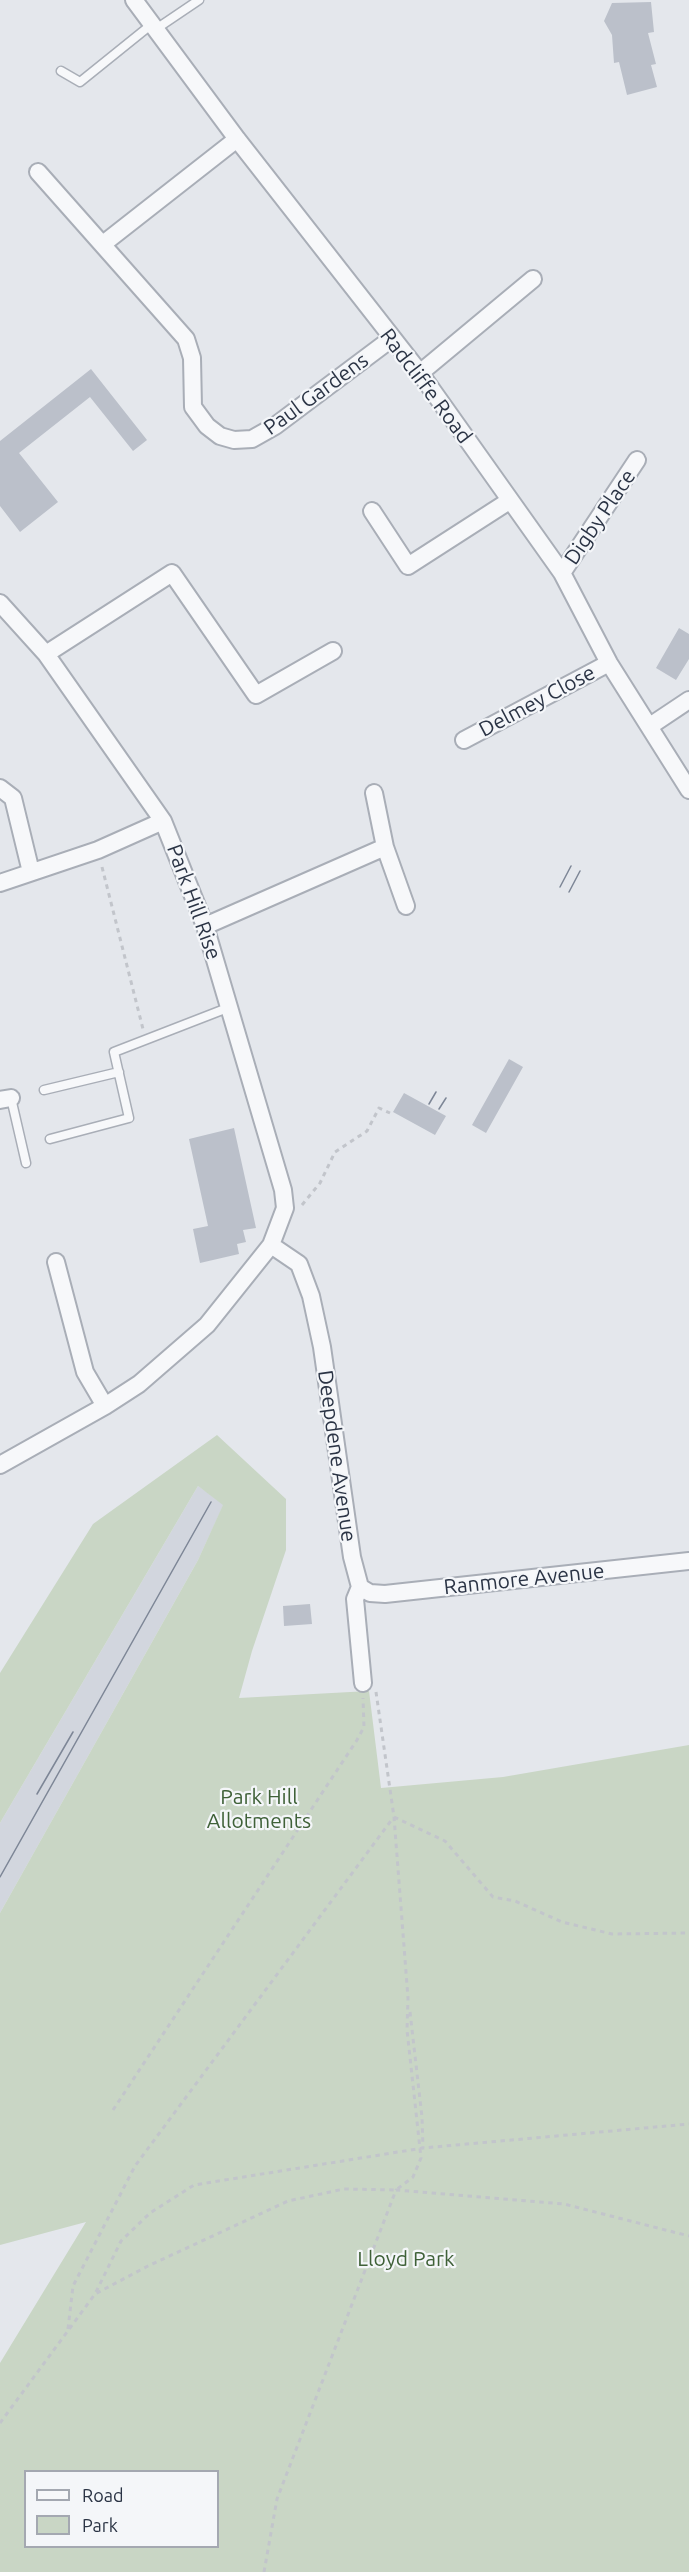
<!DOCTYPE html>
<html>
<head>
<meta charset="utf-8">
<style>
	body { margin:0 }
	#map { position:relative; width:689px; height:2572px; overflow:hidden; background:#e4e7ec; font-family:Ubuntu,sans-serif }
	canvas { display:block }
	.legend { position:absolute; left:24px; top:2470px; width:195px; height:78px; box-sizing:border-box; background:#f4f6f9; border:2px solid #a4a8b1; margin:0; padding:8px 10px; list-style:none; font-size:18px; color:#2b3445 }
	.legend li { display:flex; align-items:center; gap:12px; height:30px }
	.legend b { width:30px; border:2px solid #a4a8b1 }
</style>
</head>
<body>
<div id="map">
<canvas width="689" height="2572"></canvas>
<ul class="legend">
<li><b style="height:8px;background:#f7f8fa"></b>Road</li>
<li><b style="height:16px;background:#c9d6c5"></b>Park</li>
</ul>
</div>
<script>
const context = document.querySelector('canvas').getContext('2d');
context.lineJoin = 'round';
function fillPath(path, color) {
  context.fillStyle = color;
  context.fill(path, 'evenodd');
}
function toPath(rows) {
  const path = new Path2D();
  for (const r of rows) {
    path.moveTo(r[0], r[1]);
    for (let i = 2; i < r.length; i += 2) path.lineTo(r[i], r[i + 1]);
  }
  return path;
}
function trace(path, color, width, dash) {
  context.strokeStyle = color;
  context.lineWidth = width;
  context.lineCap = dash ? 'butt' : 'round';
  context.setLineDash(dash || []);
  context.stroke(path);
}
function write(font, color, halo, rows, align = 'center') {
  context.font = font + ' Ubuntu,sans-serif';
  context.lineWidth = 4.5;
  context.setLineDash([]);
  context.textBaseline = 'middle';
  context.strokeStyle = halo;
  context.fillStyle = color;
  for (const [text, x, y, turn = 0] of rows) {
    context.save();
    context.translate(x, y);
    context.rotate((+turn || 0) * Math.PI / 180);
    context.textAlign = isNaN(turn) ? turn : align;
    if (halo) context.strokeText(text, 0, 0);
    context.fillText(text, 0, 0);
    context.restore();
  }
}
fillPath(toPath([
	[198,1486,224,1504,198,1560,0,1913,0,1823]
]), '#d2d6de');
fillPath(toPath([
	[217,1435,286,1499,286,1550,252,1651,239,1698,369,1691,381,1788,503,1777,689,1745,689,2572,0,2572,0,2363,86,2222,0,2245,0,1913,198,1560,223,1505,198,1486,0,1823,0,1673,93,1524],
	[26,2472,218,2472,218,2546,26,2546]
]), '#c9d6c5');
fillPath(toPath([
	[651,2,654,32,648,33,656,64,651,65,657,87,627,95,619,62,614,63,612,35,604,21,612,3],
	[91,369,147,440,133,451,90,397,19,453,58,502,20,532,0,506,0,441],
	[679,628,689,634,689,659,676,680,656,668],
	[509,1059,523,1067,486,1133,472,1125],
	[404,1093,446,1116,435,1135,393,1112],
	[234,1128,256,1228,243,1230,246,1242,237,1244,239,1254,200,1263,193,1229,208,1226,189,1139],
	[310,1604,312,1624,284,1626,283,1606]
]), '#bbc0ca');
const service = toPath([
	[156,29,199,0],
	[61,71,80,82,152,24],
	[44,1090,119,1072],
	[11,1098,26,1163],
	[50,1139,129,1118,114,1052,230,1007]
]);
const minor = toPath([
	[134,0,237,139,420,373,562,573,609,663,689,790],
	[38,172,186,339,192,358,193,407,207,426,220,436,234,440,252,439,275,426,391,339],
	[103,244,237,139],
	[420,373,533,279],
	[372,511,408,566,509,501],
	[562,573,637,460],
	[0,603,46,654,163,821,205,926,283,1190,285,1208,271,1245,207,1325,139,1384,105,1406,0,1465],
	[46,654,172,573,256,695,333,651],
	[650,726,689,700],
	[464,740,609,663],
	[0,788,13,798,31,872],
	[374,793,385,847,406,906],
	[0,883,98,850,163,821],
	[205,926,385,847],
	[0,1100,11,1098],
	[271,1245,299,1264,311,1296,322,1347,352,1557,360,1587,355,1599,363,1683],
	[56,1262,85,1372,105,1406],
	[360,1587,370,1593,385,1594,689,1561]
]);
trace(service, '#a9aeb7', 11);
trace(minor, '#a9aeb7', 20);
trace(toPath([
	[102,867,143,1029],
	[302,1205,320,1183,335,1152,367,1131,379,1108,390,1113],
	[394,1817,445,1841,493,1897,515,1901,562,1922,612,1934,689,1933],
	[410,2012,422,2117,423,2148],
	[113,2110,357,1740,364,1727,363,1698],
	[96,2292,121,2241,150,2213,194,2185,423,2148,689,2124],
	[68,2329,73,2286,135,2166,393,1818],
	[0,2423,95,2294,148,2266,288,2201,344,2189,396,2190,413,2177,421,2158,407,2030,408,1998,394,1817,376,1692],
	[264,2572,277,2499,396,2190,564,2204,689,2236]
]), '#c2c5cb', 3, [4.5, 4.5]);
trace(service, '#f7f8fa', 8);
trace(minor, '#f7f8fa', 16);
trace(toPath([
	[560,887,571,866],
	[569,892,580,871],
	[429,1104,436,1092],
	[439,1109,446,1098],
	[37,1794,73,1732],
	[0,1877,211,1502]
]), '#7d8696', 1.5);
write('21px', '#2b3445', '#f4f6f9', [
	["Radcliffe Road",426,386,53],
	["Paul Gardens",316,394,-36],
	["Digby Place",600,517,-56],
	["Delmey Close",537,701,-28],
	["Park Hill Rise",194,902,70],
	["Deepdene Avenue",337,1456,82],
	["Ranmore Avenue",524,1579,-6]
]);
write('21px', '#3f6138', '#f4f6f9', [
	["Park Hill",259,1797],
	["Allotments",259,1821],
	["Lloyd Park",406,2259]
]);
</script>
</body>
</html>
